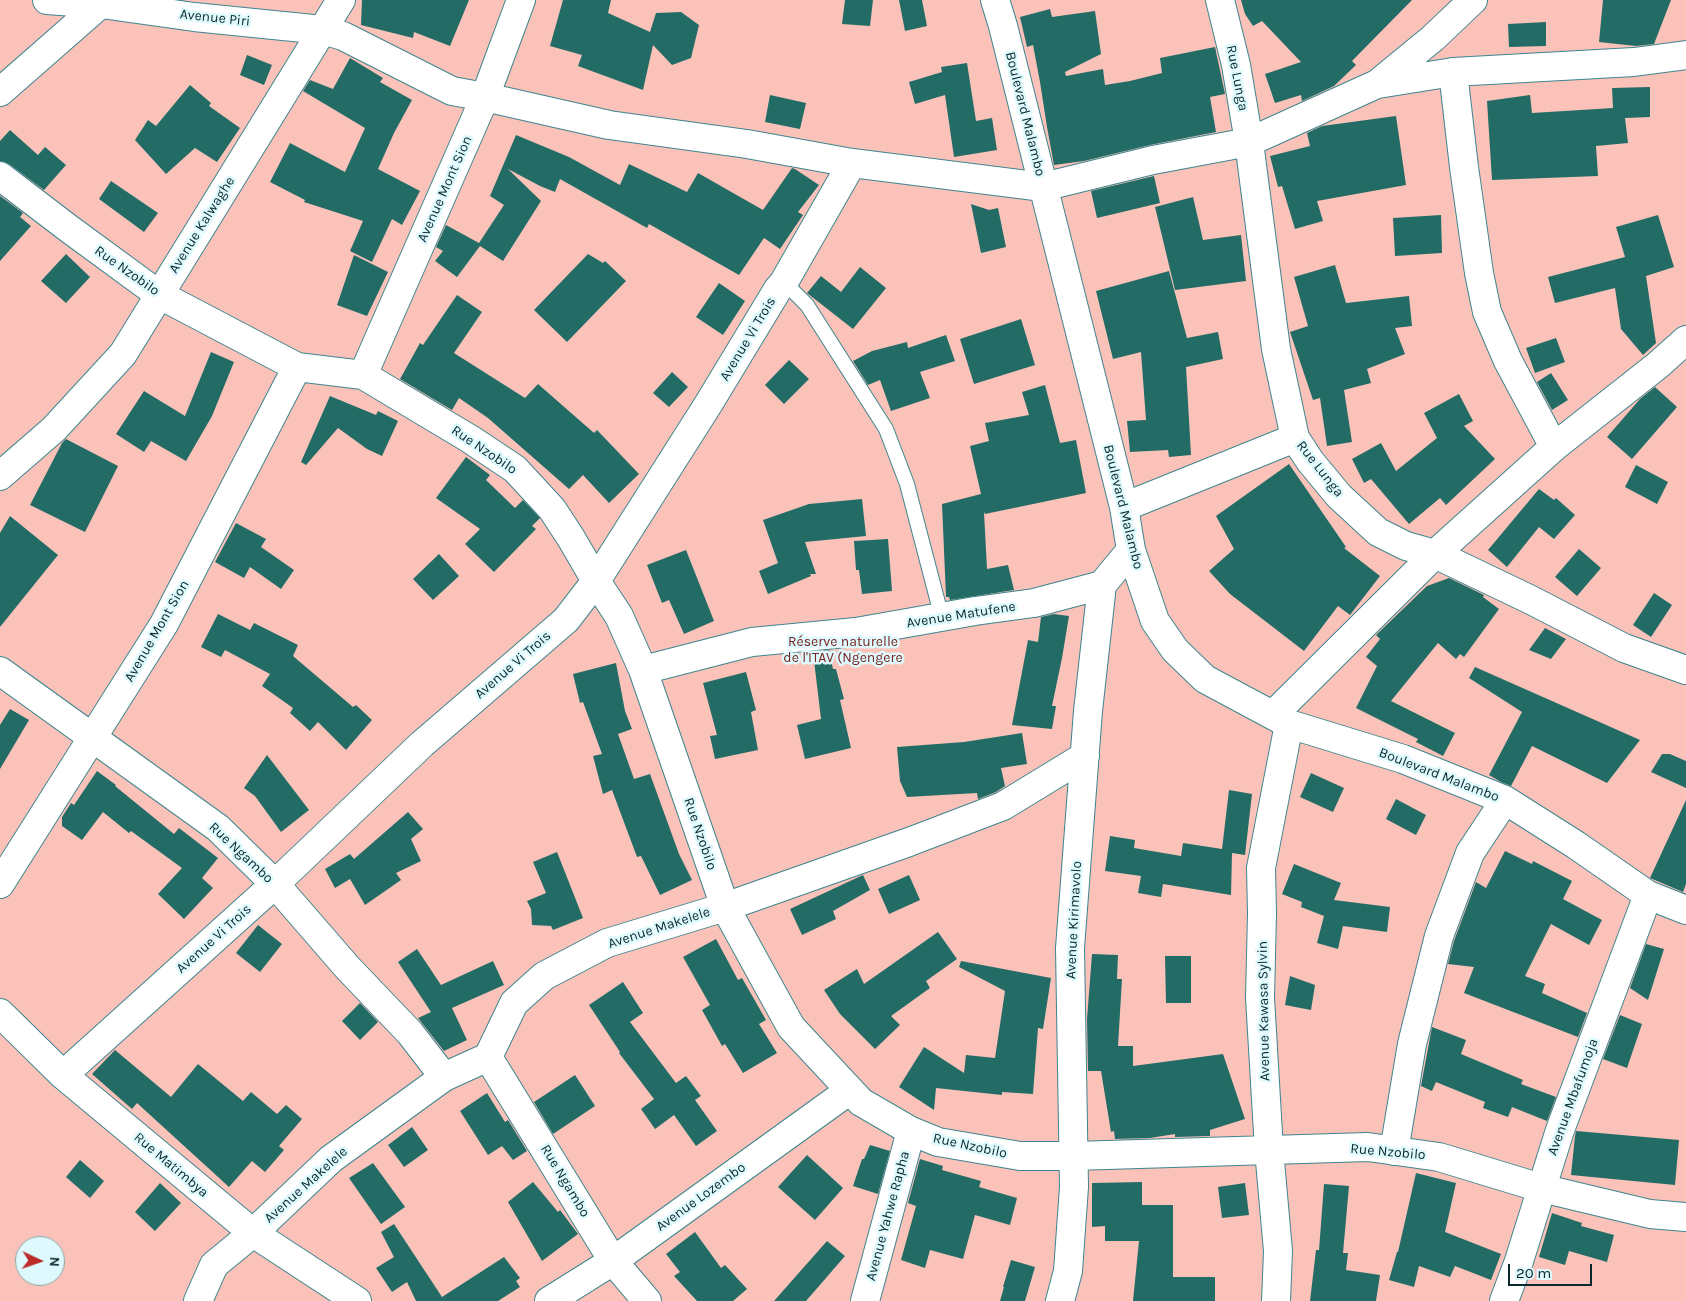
<!DOCTYPE html>
<html>
<head>
<meta charset="utf-8">
<style>
	body { margin:0 }
	#map { position:relative; width:1686px; height:1301px; overflow:hidden; background:#adf5ff; font-family:Karla,sans-serif }
	canvas { display:block }
	.north { position:absolute; left:15px; top:1236px; width:50px; height:50px; box-sizing:border-box; background:#dffafe; border:1px solid #8aa6aa; border-radius:50%; rotate:93deg; font-size:14px; font-weight:700; line-height:20px; text-align:center; color:#0b292d }
	.north::after { content:''; display:block; margin:auto; width:18px; height:22px; background:#bb2c29; clip-path:polygon(50% 0,100% 100%,50% 72%,0 100%) }
	.scale { position:absolute; left:1508px; top:1264px; width:84px; height:22px; box-sizing:border-box; border:2px solid #0b292d; border-top:0; padding-left:6px; font-size:15px; line-height:18px; white-space:nowrap; color:#0b292d; -webkit-text-stroke:4px #dffafe; paint-order:stroke }
</style>
</head>
<body>
<div id="map">
<canvas width="1686" height="1301"></canvas>
<div class="north">N</div>
<div class="scale">20 m</div>
</div>
<script>
const context = document.querySelector('canvas').getContext('2d');
context.lineJoin = 'round';
function fillPath(path, color) {
  context.fillStyle = color;
  context.fill(path, 'evenodd');
}
function toPath(rows) {
  const path = new Path2D();
  for (const r of rows) {
    path.moveTo(r[0], r[1]);
    for (let i = 2; i < r.length; i += 2) path.lineTo(r[i], r[i + 1]);
  }
  return path;
}
function trace(path, color, width, dash) {
  context.strokeStyle = color;
  context.lineWidth = width;
  context.lineCap = dash ? 'butt' : 'round';
  context.setLineDash(dash || []);
  context.stroke(path);
}
function write(font, color, halo, rows, align = 'center') {
  context.font = font + ' Karla,sans-serif';
  context.lineWidth = 5;
  context.setLineDash([]);
  context.textBaseline = 'middle';
  context.strokeStyle = halo;
  context.fillStyle = color;
  for (const [text, x, y, turn = 0] of rows) {
    context.save();
    context.translate(x, y);
    context.rotate((+turn || 0) * Math.PI / 180);
    context.textAlign = isNaN(turn) ? turn : align;
    if (halo) context.strokeText(text, 0, 0);
    context.fillText(text, 0, 0);
    context.restore();
  }
}
fillPath(toPath([
	[0,0,1686,0,1686,1301,0,1301],
	[25,1246,55,1246,55,1276,25,1276]
]), '#fbc2ba');
fillPath(toPath([
	[362,0,469,0,450,46,414,32,413,38,361,25],
	[563,0,611,0,608,13,650,32,656,13,681,12,699,25,691,58,672,65,653,45,643,90,578,66,582,55,550,46],
	[845,0,873,0,870,26,842,24],
	[899,0,922,0,927,26,905,31],
	[1241,0,1412,0,1352,61,1356,65,1334,86,1302,101,1301,95,1275,103,1265,74,1301,62,1262,21,1253,26,1245,14],
	[1603,0,1671,0,1654,44,1636,46,1599,42],
	[1050,9,1052,17,1095,11,1101,54,1065,72,1066,76,1103,69,1105,85,1130,81,1162,73,1160,58,1215,47,1225,94,1210,97,1216,132,1150,145,1084,161,1054,165,1047,127,1040,82,1033,45,1027,47,1020,17],
	[1546,22,1546,46,1509,47,1508,24],
	[247,55,272,65,264,85,240,75],
	[350,58,383,78,380,82,412,100,394,133,378,169,420,191,402,225,392,219,372,262,350,251,363,221,304,202,305,200,270,182,290,143,345,172,365,128,303,91,310,80,333,89],
	[967,63,976,121,992,118,997,150,954,157,945,95,915,104,909,82,942,72,941,67],
	[190,85,211,103,209,106,240,128,217,162,195,148,166,174,135,140,148,120,156,126],
	[1650,87,1650,117,1625,118,1628,143,1596,146,1598,176,1492,180,1487,101,1530,95,1532,113,1613,108,1612,88],
	[770,95,806,103,800,129,765,122],
	[1396,116,1406,185,1317,201,1323,221,1295,229,1282,186,1278,187,1270,156,1310,146,1307,133,1322,126],
	[10,130,38,155,45,147,66,165,44,190,9,164,0,161,0,141],
	[516,135,569,157,620,185,629,164,687,192,698,173,763,210,792,168,795,169,819,185,798,212,803,215,780,249,764,238,739,275,649,224,647,228,560,179,555,192,540,186,508,169,541,201,503,261,480,246,457,277,435,261,443,251,436,247,446,225,479,243,504,205,490,196],
	[1154,176,1160,203,1097,218,1091,191],
	[111,181,158,213,144,232,99,199],
	[0,196,23,213,20,217,31,226,0,261],
	[1193,197,1203,240,1241,235,1246,281,1175,290,1155,207],
	[971,204,989,210,998,208,1006,247,981,253],
	[1441,215,1442,253,1395,256,1393,218],
	[1658,215,1674,267,1646,276,1656,343,1643,355,1621,329,1615,288,1555,303,1548,277,1625,257,1616,227],
	[66,254,90,277,66,303,41,281],
	[588,254,603,263,605,261,626,281,567,342,534,310],
	[354,255,388,272,367,316,337,305],
	[1335,265,1346,303,1409,296,1412,326,1395,328,1405,354,1367,369,1371,383,1344,390,1352,442,1327,446,1320,398,1313,400,1290,332,1308,326,1294,277],
	[860,267,886,288,853,329,807,293,821,276,841,292],
	[1169,271,1187,338,1218,332,1223,359,1186,367,1191,455,1169,457,1168,450,1130,452,1127,421,1146,420,1141,352,1113,359,1096,291],
	[719,283,745,301,723,335,696,317],
	[457,295,482,312,454,353,525,398,538,384,594,433,597,430,639,474,609,503,583,475,569,489,488,418,459,398,452,410,400,379,420,343,423,345],
	[1021,319,1035,365,974,384,960,339],
	[946,335,955,361,920,372,930,398,891,411,880,380,868,385,853,361,872,351,907,342,908,348],
	[1556,338,1565,362,1535,373,1526,348],
	[211,352,234,362,212,416,186,461,151,441,144,452,116,434,144,391,185,416],
	[789,360,809,379,784,404,765,385],
	[672,372,688,387,669,407,653,393],
	[1551,373,1568,400,1552,410,1537,382],
	[1045,385,1060,443,1076,440,1086,493,985,514,984,512,987,569,1008,565,1014,590,950,600,949,597,946,597,942,504,981,494,970,446,989,441,985,423,1029,415,1022,392],
	[1655,387,1677,407,1632,459,1607,437,1640,399],
	[1459,394,1473,421,1464,426,1495,459,1446,505,1440,498,1409,524,1371,479,1364,483,1352,459,1381,443,1396,471,1437,438,1424,413],
	[330,396,376,415,378,411,398,421,382,456,367,449,338,428,306,465,301,462],
	[66,439,118,466,85,532,30,505,62,443],
	[466,457,490,475,486,480,515,508,523,500,540,518,532,526,536,529,494,572,465,544,480,529,436,498],
	[1289,464,1346,547,1344,548,1380,576,1350,615,1338,606,1304,651,1230,594,1209,571,1234,549,1216,516],
	[1636,465,1668,482,1657,504,1625,487],
	[1539,489,1554,500,1556,498,1575,515,1554,539,1539,527,1507,567,1488,550],
	[862,499,866,536,805,542,816,574,810,574,811,576,768,594,759,571,778,563,763,520,809,504],
	[10,516,58,555,0,627,0,533],
	[236,523,266,539,261,547,294,570,281,589,250,567,244,578,215,562],
	[888,539,892,591,862,594,859,570,856,570,854,541],
	[1579,549,1601,568,1577,596,1555,577],
	[686,550,714,621,684,634,669,600,662,603,647,565],
	[439,554,459,576,433,600,413,579],
	[1449,578,1484,595,1483,597,1499,609,1464,657,1460,654,1456,659,1438,643,1391,701,1455,733,1443,756,1416,742,1418,739,1356,708,1377,666,1366,657,1380,639,1376,635,1427,586],
	[1654,593,1672,605,1651,637,1633,625],
	[218,614,250,630,254,623,298,645,293,656,353,707,356,705,372,720,346,750,318,722,310,731,290,713,293,708,262,686,270,674,225,650,221,657,201,647],
	[1054,614,1069,616,1062,658,1052,706,1056,706,1052,729,1012,725,1028,640,1038,642,1041,617],
	[1545,628,1566,639,1551,659,1529,650],
	[829,650,833,669,836,669,844,699,840,700,851,748,805,759,797,725,821,719,813,652],
	[616,663,625,711,632,729,618,734,634,779,650,774,679,854,692,880,660,895,641,856,637,857,612,790,603,794,593,756,602,754,583,702,580,703,573,674],
	[1475,667,1595,720,1640,740,1607,783,1532,746,1511,786,1501,782,1489,775,1522,712,1469,678],
	[746,672,756,710,751,712,758,750,715,759,710,736,717,735,703,683],
	[10,709,29,720,0,769,0,725],
	[1022,733,1027,764,1001,768,1005,786,996,792,978,799,977,793,907,797,900,781,897,747,964,742],
	[1662,754,1670,754,1686,761,1686,788,1651,772],
	[267,755,309,810,281,832,255,796,244,788],
	[97,771,116,785,115,786,174,834,179,828,218,858,202,878,213,888,184,919,158,894,182,868,131,831,129,833,103,812,82,840,62,826,62,817,71,803,74,805],
	[1311,773,1344,788,1333,812,1300,797],
	[1229,790,1252,794,1245,855,1232,853,1231,895,1163,884,1161,897,1138,893,1141,876,1105,871,1110,836,1135,840,1134,848,1181,856,1183,843,1222,849],
	[1396,799,1426,815,1416,835,1386,819],
	[1686,800,1686,884,1683,892,1650,878],
	[408,812,423,829,411,839,421,861,396,873,401,880,365,905,350,879,335,888,325,869,350,854,354,859],
	[1505,851,1532,864,1533,861,1572,881,1563,899,1602,920,1589,945,1551,924,1525,976,1545,984,1542,993,1587,1013,1578,1037,1464,993,1474,967,1448,964,1454,941,1476,882,1486,888],
	[557,852,583,918,553,930,551,926,532,925,531,909,527,901,546,893,533,862],
	[1294,864,1341,883,1334,900,1390,907,1387,932,1343,926,1338,949,1317,943,1324,916,1301,907,1302,902,1282,894],
	[863,875,870,890,833,911,836,919,802,935,790,909],
	[909,875,920,900,889,914,878,889],
	[258,925,282,944,260,972,236,953],
	[938,932,957,959,926,981,930,988,891,1016,900,1025,875,1049,840,1014,824,990,857,969,864,984],
	[716,939,738,980,742,978,766,1020,759,1024,777,1053,743,1073,725,1044,722,1046,702,1010,710,1005,683,957],
	[1646,944,1664,949,1648,1000,1630,988],
	[417,949,441,985,493,961,504,985,452,1008,467,1040,444,1051,418,1018,431,1012,398,962],
	[1092,954,1118,955,1117,979,1122,979,1118,1046,1133,1046,1133,1066,1223,1054,1245,1119,1210,1130,1210,1136,1175,1137,1175,1134,1150,1138,1115,1139,1114,1131,1111,1132,1101,1071,1088,1071,1087,1019],
	[1165,956,1191,956,1191,1003,1166,1003],
	[961,961,1051,978,1043,1029,1038,1028,1033,1094,1002,1092,1002,1095,936,1088,934,1110,899,1087,924,1047,964,1073,966,1055,995,1058,1005,991,959,967],
	[1290,976,1315,985,1311,1010,1285,1005],
	[623,982,643,1013,630,1022,676,1083,686,1076,701,1096,695,1100,717,1131,696,1146,674,1115,655,1129,641,1109,654,1099,619,1053,620,1052,589,1005],
	[360,1003,378,1022,360,1040,342,1021],
	[1620,1015,1642,1024,1627,1068,1603,1059],
	[1432,1027,1466,1040,1461,1054,1523,1080,1521,1084,1556,1097,1547,1121,1512,1107,1508,1117,1483,1108,1485,1102,1436,1082,1432,1091,1421,1086],
	[115,1050,171,1097,198,1064,243,1101,251,1092,277,1114,286,1105,302,1119,279,1146,284,1150,265,1172,252,1161,229,1187,137,1103,132,1109,92,1074],
	[575,1075,595,1106,553,1134,534,1102],
	[487,1093,505,1122,508,1120,527,1151,513,1160,502,1146,488,1155,460,1111],
	[412,1127,428,1150,404,1167,388,1145],
	[1576,1131,1679,1140,1675,1185,1571,1175,1575,1136],
	[870,1145,890,1151,878,1194,853,1186,862,1159,864,1159],
	[807,1155,843,1188,815,1220,778,1187],
	[920,1159,943,1166,942,1170,981,1181,979,1187,1017,1198,1010,1225,975,1215,963,1259,930,1250,925,1268,901,1260,916,1206,908,1203],
	[80,1160,104,1181,90,1198,66,1177],
	[373,1163,405,1207,381,1224,349,1178],
	[1416,1173,1456,1183,1445,1232,1501,1254,1491,1280,1455,1266,1450,1277,1419,1266,1414,1287,1389,1280,1397,1252,1398,1252],
	[533,1182,558,1212,560,1210,578,1234,542,1261,508,1202],
	[1142,1182,1142,1205,1173,1205,1173,1277,1215,1277,1215,1301,1133,1301,1139,1241,1105,1241,1105,1226,1092,1227,1092,1183],
	[160,1183,181,1203,155,1231,135,1212],
	[1245,1183,1249,1215,1222,1218,1218,1187],
	[1324,1184,1349,1186,1343,1253,1348,1253,1346,1270,1380,1275,1376,1301,1310,1301,1316,1250,1319,1250],
	[1552,1213,1582,1223,1581,1226,1614,1235,1607,1262,1569,1251,1565,1265,1539,1257],
	[394,1224,442,1297,504,1257,520,1278,516,1281,520,1287,498,1301,416,1301,407,1282,392,1292,376,1268,394,1257,381,1232],
	[695,1232,721,1268,725,1265,747,1289,733,1301,697,1301,674,1276,680,1272,666,1254],
	[827,1241,845,1256,806,1301,774,1301],
	[1011,1260,1035,1267,1025,1301,1000,1301,1004,1287,1003,1287]
]), '#236c66');
const lane = toPath([
	[784,282,807,305,886,429,907,484,942,618]
]);
const street = toPath([
	[47,0,101,4,194,17,323,30,343,36,452,91,485,97,609,125,747,144,852,163,1043,187,1153,160,1249,142,1377,84,1433,38,1473,0],
	[995,0,1003,26,1124,507,1131,550,1155,621,1175,650,1205,679,1289,724,1403,759,1505,800,1576,845,1648,895,1686,910],
	[1220,0,1236,65,1249,142,1276,349,1295,438,1310,461,1339,496,1378,532,1406,546,1435,554,1531,600,1624,648,1686,670],
	[1453,72,1464,167,1479,273,1487,312,1508,361,1554,447],
	[1378,84,1453,72,1634,62,1686,55],
	[0,92,105,0],
	[0,176,68,228,158,294,297,367,363,375,470,439,515,469,552,509,571,538,596,581,619,616,643,670,725,907,791,1027,861,1102,911,1131,938,1142,1020,1156,1074,1156,1368,1147,1439,1157,1541,1188,1650,1214,1686,1217],
	[363,375,485,97,521,0],
	[0,476,54,429,123,354,341,0],
	[1124,507,1295,438],
	[643,670,752,642,856,632,975,611,1034,603,1102,585],
	[0,671,218,828,275,884,347,967,410,1033,444,1077],
	[1273,715,1435,554,1554,447,1658,365,1686,340],
	[0,884,164,624,297,367],
	[0,1013,63,1075,253,1233,357,1301],
	[488,1057,613,1261,647,1301],
	[63,1075,275,884,422,744,566,620,596,581,709,403,778,289,784,282,852,163],
	[1394,1151,1412,1044,1439,936,1470,853,1505,800],
	[198,1301,214,1265,253,1233,331,1159,444,1077,488,1057,514,1003,544,976,607,943,725,907,909,842,1003,806,1085,756],
	[549,1301,613,1261,850,1090],
	[865,1301,911,1131],
	[1060,1301,1068,1271,1074,1187,1070,948,1088,711,1102,585,1131,550],
	[1276,1301,1278,1251,1269,1150,1260,998,1262,913,1261,868,1289,724],
	[1504,1301,1519,1261,1560,1130,1648,895]
]);
trace(lane, '#3e858e', 16);
trace(street, '#3e858e', 30);
trace(lane, '#fff', 14);
trace(street, '#fff', 28);
write('14px', '#0b292d', '#dffafe', [
	["Avenue Piri",215,18,6],
	["Rue Lunga",1237,78,79],
	["Boulevard Malambo",1025,114,76],
	["Avenue Mont Sion",445,189,-66],
	["Avenue Kalwaghe",202,225,-58],
	["Rue Nzobilo",127,271,35],
	["Avenue Vi Trois",748,339,-59],
	["Rue Nzobilo",484,450,34],
	["Rue Lunga",1320,469,52],
	["Boulevard Malambo",1123,507,76],
	["Avenue Matufene",961,615,-9],
	["Avenue Mont Sion",157,631,-60],
	["Avenue Vi Trois",513,665,-41],
	["Boulevard Malambo",1439,775,21],
	["Rue Nzobilo",700,834,71],
	["Rue Ngambo",241,853,43],
	["Avenue Kirimavolo",1074,920,-87],
	["Avenue Makelele",659,928,-18],
	["Avenue Vi Trois",214,939,-42],
	["Avenue Kawasa Sylvin",1264,1011,-91],
	["Avenue Mbafumoja",1573,1097,-70],
	["Rue Nzobilo",970,1146,12],
	["Rue Nzobilo",1388,1152,5],
	["Rue Matimbya",171,1165,40],
	["Rue Ngambo",565,1181,59],
	["Avenue Makelele",306,1185,-42],
	["Avenue Lozembo",701,1197,-36],
	["Avenue Yahwe Rapha",888,1216,-75]
]);
write('14px', '#78231e', '#dffafe', [
	["Réserve naturelle",843,642],
	["de l'ITAV (Ngengere",843,658]
]);
</script>
</body>
</html>
